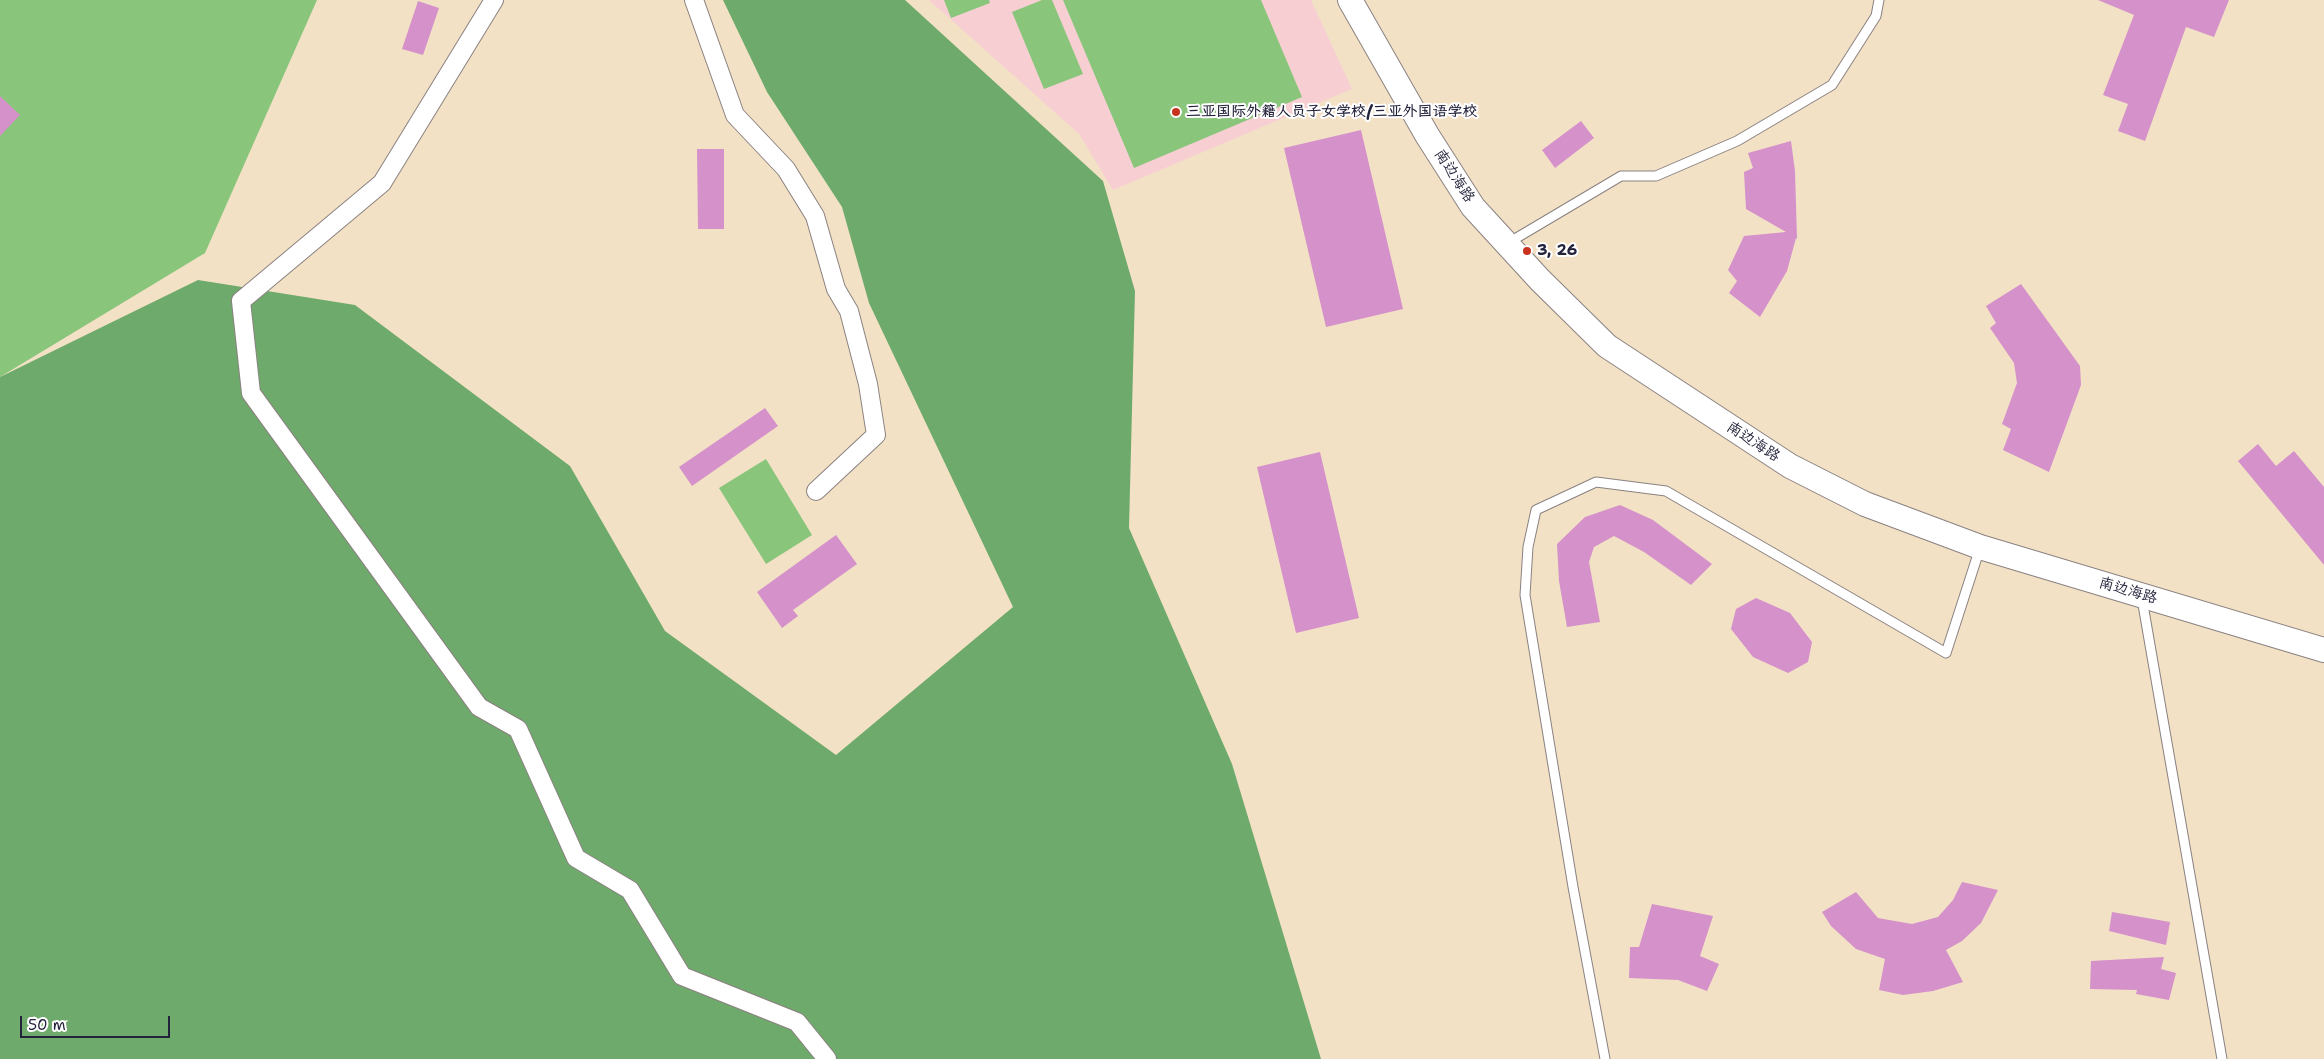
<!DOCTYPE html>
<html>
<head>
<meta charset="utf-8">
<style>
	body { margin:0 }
	#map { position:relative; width:2324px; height:1059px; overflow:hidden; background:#f3e1c6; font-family:"Shantell Sans",sans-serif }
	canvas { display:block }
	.scale { position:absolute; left:20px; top:1016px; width:150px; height:22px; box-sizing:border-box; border:2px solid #22223b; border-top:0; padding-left:6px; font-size:15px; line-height:18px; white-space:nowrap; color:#22223b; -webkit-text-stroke:4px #fff; paint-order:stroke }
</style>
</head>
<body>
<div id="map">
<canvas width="2324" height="1059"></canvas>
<div class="scale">50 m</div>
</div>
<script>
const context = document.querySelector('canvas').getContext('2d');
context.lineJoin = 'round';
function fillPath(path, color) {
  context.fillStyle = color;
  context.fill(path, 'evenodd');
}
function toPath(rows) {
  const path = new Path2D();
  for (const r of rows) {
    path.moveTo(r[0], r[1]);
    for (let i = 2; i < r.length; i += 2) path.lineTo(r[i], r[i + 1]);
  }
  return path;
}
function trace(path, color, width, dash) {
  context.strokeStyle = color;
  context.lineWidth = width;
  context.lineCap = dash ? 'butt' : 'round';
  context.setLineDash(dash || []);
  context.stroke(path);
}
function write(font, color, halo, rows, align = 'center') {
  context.font = font + ' "Shantell Sans","LXGW WenKai TC",sans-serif';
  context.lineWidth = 4;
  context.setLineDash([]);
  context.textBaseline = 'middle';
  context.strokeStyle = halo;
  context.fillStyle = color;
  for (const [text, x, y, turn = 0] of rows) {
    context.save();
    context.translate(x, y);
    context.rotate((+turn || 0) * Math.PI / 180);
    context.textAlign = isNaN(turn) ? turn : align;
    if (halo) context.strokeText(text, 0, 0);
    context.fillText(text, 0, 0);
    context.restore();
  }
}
fillPath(toPath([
	[929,0,1311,0,1352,89,1113,190,1079,134]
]), '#f7cfd3');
fillPath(toPath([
	[0,0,317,0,205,253,0,377],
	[944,0,989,0,990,3,951,18],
	[1042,0,1052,0,1083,74,1044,89,1012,12],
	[1063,0,1261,0,1302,97,1134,168],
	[766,459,812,535,766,564,719,488]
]), '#89c57b');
fillPath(toPath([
	[723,0,905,0,1103,181,1135,291,1129,528,1232,764,1321,1059,0,1059,0,377,198,280,355,305,570,466,665,631,836,755,1013,607,869,303,842,207,767,92]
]), '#6eaa6b');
fillPath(toPath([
	[2098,0,2229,0,2214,37,2186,27,2145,141,2118,131,2128,104,2103,95,2134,15],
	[418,1,439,8,423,55,402,49],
	[0,96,20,115,0,136],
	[1581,121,1594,138,1555,168,1542,150],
	[1361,130,1403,309,1326,327,1284,148],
	[1791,141,1795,171,1797,239,1796,238,1787,271,1760,317,1729,293,1737,281,1728,270,1744,236,1786,232,1746,209,1744,172,1753,168,1748,153],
	[697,149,724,149,724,229,698,229],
	[2021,284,2080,366,2081,385,2049,472,2003,450,2011,429,2002,424,2017,383,2014,363,1990,328,1996,323,1986,306],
	[765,408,778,426,692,486,679,467],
	[2258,444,2276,466,2294,451,2324,487,2324,565,2238,461],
	[1320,452,1359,618,1296,633,1257,467],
	[1620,505,1653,520,1712,564,1691,585,1644,552,1614,536,1594,547,1589,562,1600,622,1567,627,1559,581,1557,544,1585,517],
	[836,535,857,564,793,610,798,616,782,628,757,592],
	[1756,598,1790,613,1812,642,1808,662,1788,673,1753,657,1731,629,1736,609],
	[1962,882,1998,890,1981,923,1962,941,1946,950,1963,982,1933,991,1903,995,1879,990,1885,959,1856,949,1831,926,1822,912,1856,892,1878,918,1912,924,1938,917,1953,900],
	[1652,904,1713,916,1700,956,1719,964,1707,991,1678,980,1629,978,1630,947,1639,947],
	[2112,912,2170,922,2166,945,2109,931],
	[2164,957,2161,969,2176,973,2169,1000,2136,994,2137,990,2090,989,2091,961]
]), '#d491ca');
const lane = toPath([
	[1508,243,1621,176,1656,176,1737,141,1832,85,1876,16,1879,0],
	[2142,599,2222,1059],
	[1605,1059,1573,887,1525,595,1528,547,1536,510,1596,482,1666,491,1946,653,1980,548]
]);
const street = toPath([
	[494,0,382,183,241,301,251,393,479,707,518,729,576,858,630,890,682,976,797,1022,827,1059],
	[694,0,735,115,786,169,815,216,836,289,849,311,868,384,876,435,816,491]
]);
const secondary = toPath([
	[1350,0,1427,135,1473,207,1540,280,1607,346,1790,466,1865,504,1980,547,2324,650]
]);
trace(lane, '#8a8280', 11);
trace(street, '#8a8280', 20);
trace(secondary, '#8a8280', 26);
trace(lane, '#fff', 9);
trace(street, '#fff', 18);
trace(secondary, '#fff', 24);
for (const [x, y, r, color] of [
	[1176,112,5,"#c8321e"],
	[1527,251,5,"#c8321e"]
]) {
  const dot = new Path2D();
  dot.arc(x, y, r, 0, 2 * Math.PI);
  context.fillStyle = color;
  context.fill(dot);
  trace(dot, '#fff', 2);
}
write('bold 15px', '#22223b', '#fff', [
	["三亚国际外籍人员子女学校/三亚外国语学校",1186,112],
	["3, 26",1537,251]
], 'left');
write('15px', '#22223b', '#fff', [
	["南边海路",1454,176,57],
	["南边海路",1753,442,33],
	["南边海路",2128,591,16]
]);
</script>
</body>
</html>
